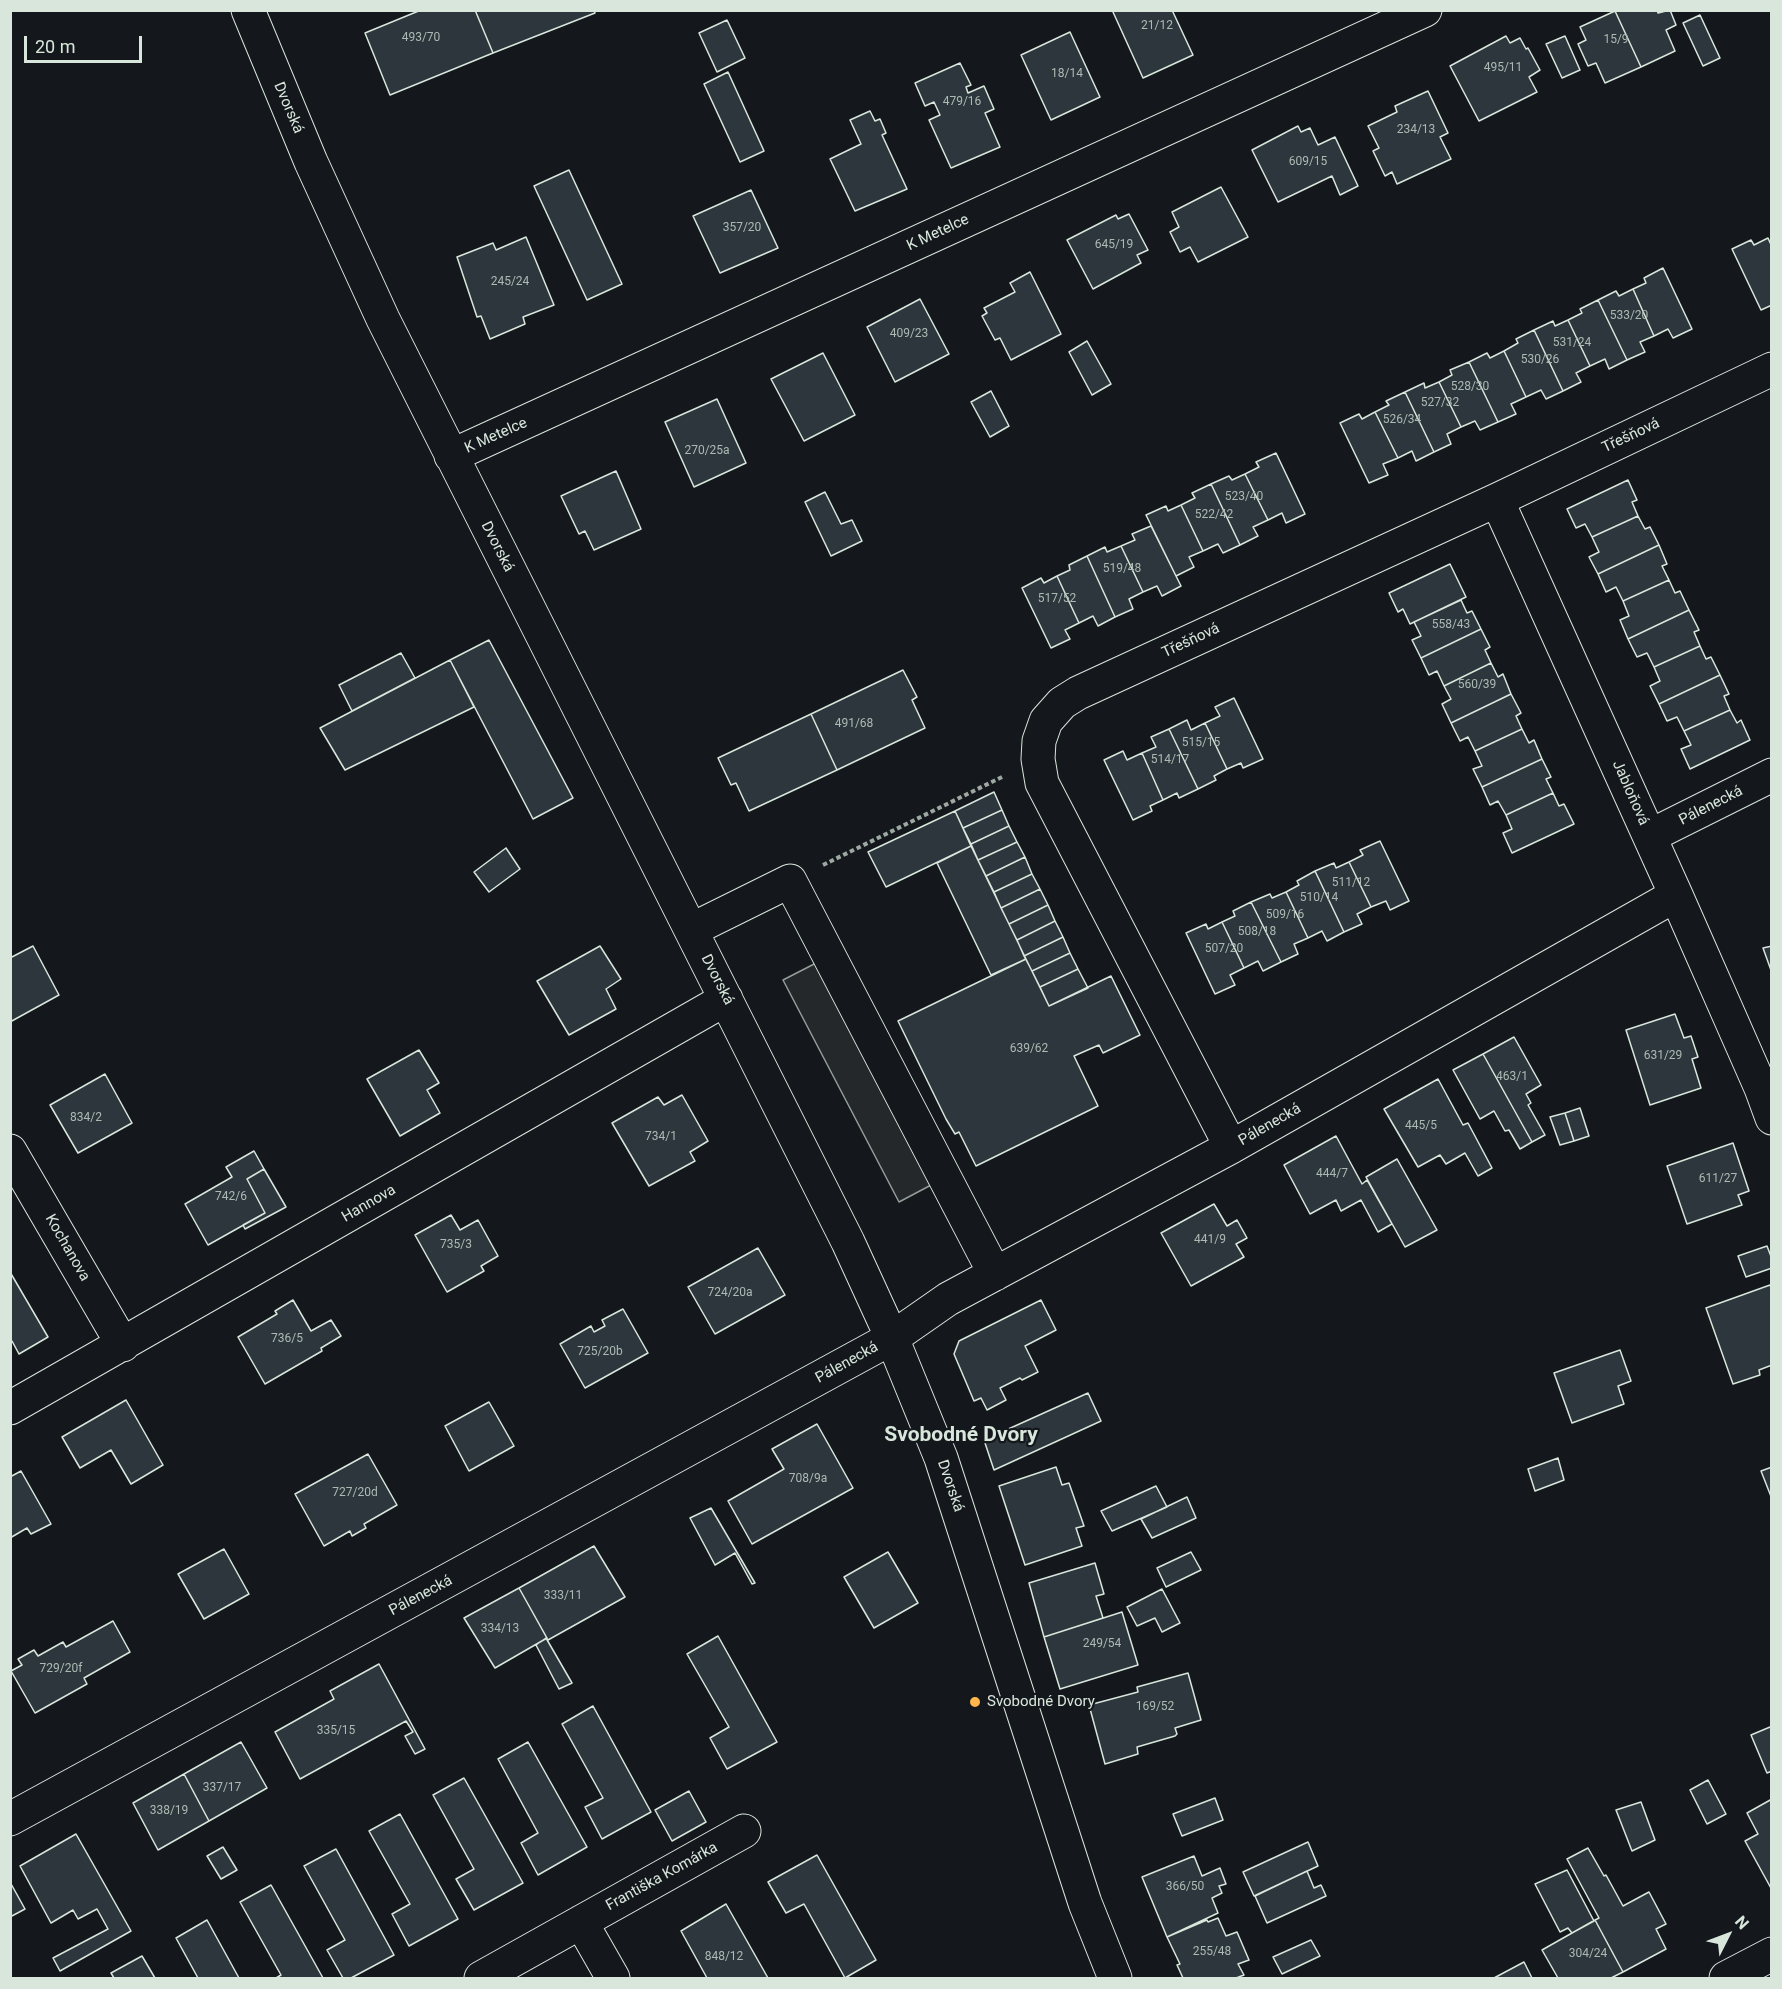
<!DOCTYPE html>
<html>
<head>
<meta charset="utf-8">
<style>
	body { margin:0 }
	#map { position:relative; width:1782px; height:1989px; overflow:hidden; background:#14181c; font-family:Roboto,sans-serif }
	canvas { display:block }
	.frame { position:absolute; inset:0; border:12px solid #d8e6dc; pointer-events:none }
	.north { position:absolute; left:1698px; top:1905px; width:60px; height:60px; -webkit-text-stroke:4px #14181c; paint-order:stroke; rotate:48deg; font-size:16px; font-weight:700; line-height:24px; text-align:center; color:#d8e6dc }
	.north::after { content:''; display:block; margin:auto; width:21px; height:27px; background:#d8e6dc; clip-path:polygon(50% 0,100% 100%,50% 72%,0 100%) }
	.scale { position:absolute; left:24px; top:36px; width:118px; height:27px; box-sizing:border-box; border:3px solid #d8e6dc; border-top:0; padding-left:8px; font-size:18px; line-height:21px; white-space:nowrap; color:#d8e6dc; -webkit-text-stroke:4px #14181c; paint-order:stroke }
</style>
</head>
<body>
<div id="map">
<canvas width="1782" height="1989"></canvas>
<div class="frame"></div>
<div class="north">N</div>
<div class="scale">20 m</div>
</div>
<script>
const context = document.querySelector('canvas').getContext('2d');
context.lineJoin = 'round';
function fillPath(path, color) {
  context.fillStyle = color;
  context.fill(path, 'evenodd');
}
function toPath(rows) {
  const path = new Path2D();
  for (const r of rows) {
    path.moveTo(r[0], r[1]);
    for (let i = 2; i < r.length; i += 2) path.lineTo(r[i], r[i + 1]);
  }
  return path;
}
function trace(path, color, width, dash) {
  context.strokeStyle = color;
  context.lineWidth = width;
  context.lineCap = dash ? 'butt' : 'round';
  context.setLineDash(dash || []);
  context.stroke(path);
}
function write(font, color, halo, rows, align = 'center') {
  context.font = font + ' Roboto,sans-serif';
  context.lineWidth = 4.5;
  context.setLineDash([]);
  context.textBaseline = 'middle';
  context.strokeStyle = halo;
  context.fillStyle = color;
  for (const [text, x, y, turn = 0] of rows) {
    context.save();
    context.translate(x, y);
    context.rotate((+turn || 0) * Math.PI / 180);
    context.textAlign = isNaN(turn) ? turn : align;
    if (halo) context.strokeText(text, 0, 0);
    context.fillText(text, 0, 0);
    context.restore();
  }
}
const parking = toPath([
	[818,962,933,1184,899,1202,783,980,818,962]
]);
fillPath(parking, '#24282b');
trace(parking, '#939e99', 1.5);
const building = toPath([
	[421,10,475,10,493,53,390,95,365,33,421,10],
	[475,10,594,10,595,13,493,53,475,10],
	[1116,10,1172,10,1193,55,1143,78,1113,12,1116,10],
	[1657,10,1658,13,1670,10,1676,25,1666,30,1675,51,1641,67,1615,11,1657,10],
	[1615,11,1641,67,1605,83,1596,63,1588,66,1578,44,1586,40,1580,27,1615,11],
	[1700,15,1720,58,1703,66,1683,23,1700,15],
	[727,20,745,58,717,72,699,33,727,20],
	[1070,32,1100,97,1051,120,1021,55,1070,32],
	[1506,36,1510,43,1520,38,1526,49,1528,48,1540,70,1529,77,1537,92,1479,121,1450,66,1506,36],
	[1565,36,1580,70,1562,78,1546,44,1565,36],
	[960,63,971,85,966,87,968,93,984,86,994,109,985,113,1000,147,951,168,929,120,940,115,934,102,925,106,915,83,960,63],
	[728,72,764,151,740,162,704,84,728,72],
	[1428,91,1448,133,1440,137,1451,159,1397,184,1392,172,1385,176,1373,151,1379,148,1368,126,1397,112,1395,106,1428,91],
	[870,111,875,121,880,119,886,133,882,135,907,189,855,211,830,159,861,144,850,120,870,111],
	[1298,126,1301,132,1310,128,1318,145,1335,137,1358,186,1340,195,1332,176,1278,202,1252,150,1298,126],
	[569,170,622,284,587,300,534,186,569,170],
	[1221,187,1248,237,1198,262,1190,247,1180,252,1170,232,1179,227,1172,212,1221,187],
	[751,190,778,248,720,273,693,216,751,190],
	[1129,214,1148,250,1137,255,1141,263,1093,289,1067,240,1116,215,1118,219,1129,214],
	[526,237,554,305,523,317,525,324,490,339,481,316,477,317,457,257,493,243,496,250,526,237],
	[1768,238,1772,247,1772,305,1761,310,1732,249,1751,240,1754,245,1768,238],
	[1663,268,1692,329,1673,338,1668,329,1654,336,1633,289,1646,283,1644,278,1663,268],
	[1030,272,1061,334,1011,360,1000,338,995,340,982,316,987,313,984,308,1015,292,1010,283,1030,272],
	[1633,289,1654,336,1640,342,1645,352,1627,360,1598,300,1616,291,1619,296,1633,289],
	[920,299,949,354,895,382,867,327,920,299],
	[1598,300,1627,360,1609,369,1605,359,1590,366,1568,320,1582,313,1580,309,1598,300],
	[1568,320,1590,366,1576,373,1581,382,1563,391,1534,330,1553,321,1555,326,1568,320],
	[1534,330,1563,391,1546,399,1541,390,1526,397,1504,351,1518,343,1516,339,1534,330],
	[1087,341,1111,384,1092,395,1069,352,1087,341],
	[1504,351,1526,397,1511,404,1516,414,1498,422,1469,362,1487,353,1490,358,1504,351],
	[823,353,855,415,804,441,771,379,823,353],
	[1469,362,1498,422,1480,430,1475,421,1461,427,1439,382,1452,375,1450,370,1469,362],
	[1439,382,1461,427,1447,434,1451,444,1434,452,1405,392,1424,383,1425,388,1439,382],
	[991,391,1009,426,990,437,971,402,991,391],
	[1405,392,1434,452,1416,461,1412,451,1398,458,1375,412,1389,405,1386,401,1405,392],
	[717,399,746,463,694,487,665,422,717,399],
	[1375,412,1398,458,1383,464,1388,475,1369,483,1340,423,1359,414,1362,419,1375,412],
	[1276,453,1305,514,1286,523,1282,513,1268,520,1245,474,1259,467,1256,462,1276,453],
	[616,471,641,529,594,550,585,531,579,534,561,496,616,471],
	[1245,474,1268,520,1253,527,1258,536,1240,545,1211,484,1229,476,1232,480,1245,474],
	[1628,480,1637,500,1632,502,1638,516,1592,537,1585,524,1576,528,1567,509,1628,480],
	[1211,484,1240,545,1223,553,1218,544,1203,551,1181,505,1195,498,1192,493,1211,484],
	[825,492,841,524,852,520,862,541,831,556,805,502,825,492],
	[1181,505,1203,551,1189,557,1194,567,1176,576,1146,515,1166,506,1168,511,1181,505],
	[1638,516,1645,529,1650,527,1659,545,1598,574,1589,557,1599,552,1592,537,1638,516],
	[1151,526,1181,586,1162,596,1157,586,1143,592,1121,546,1135,540,1132,534,1151,526],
	[1659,545,1667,564,1662,566,1669,580,1623,601,1616,587,1606,592,1598,574,1659,545],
	[1121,546,1143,592,1129,599,1133,609,1115,617,1087,556,1105,547,1107,552,1121,546],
	[1087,556,1115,617,1098,626,1093,616,1079,623,1057,576,1070,570,1069,565,1087,556],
	[1450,564,1466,597,1410,624,1403,609,1398,612,1389,593,1450,564],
	[1057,576,1079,623,1065,630,1070,639,1051,648,1022,588,1041,578,1044,583,1057,576],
	[1669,580,1675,593,1680,591,1689,610,1628,639,1620,620,1629,616,1623,601,1669,580],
	[1461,600,1467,613,1472,611,1481,629,1421,658,1412,640,1421,636,1414,622,1461,600],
	[1689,610,1699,630,1694,632,1700,646,1654,667,1647,653,1637,657,1628,639,1689,610],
	[1481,629,1490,647,1485,650,1491,663,1444,686,1437,671,1429,675,1421,658,1481,629],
	[489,640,573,798,533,819,450,660,489,640],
	[1700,646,1706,659,1711,657,1720,675,1659,704,1650,686,1660,681,1654,667,1700,646],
	[401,653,415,678,352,711,339,685,401,653],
	[450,660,474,707,345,770,320,728,450,660],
	[1491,663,1498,677,1503,674,1511,694,1451,723,1442,704,1451,699,1444,686,1491,663],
	[903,670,917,697,912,700,925,728,837,770,811,714,903,670],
	[1720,675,1729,694,1724,696,1730,710,1684,731,1677,717,1667,721,1659,704,1720,675],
	[1511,694,1521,713,1516,716,1522,729,1475,751,1468,737,1460,741,1451,723,1511,694],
	[1234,698,1263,759,1243,768,1241,763,1227,769,1205,723,1220,716,1215,707,1234,698],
	[1730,710,1737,723,1741,720,1750,740,1690,769,1681,749,1691,745,1684,731,1730,710],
	[811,714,837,770,749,811,736,783,731,785,718,758,811,714],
	[1187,720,1191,730,1205,723,1227,769,1214,776,1216,780,1198,789,1169,729,1187,720],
	[1169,729,1198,789,1179,798,1177,793,1163,800,1142,753,1156,747,1151,737,1169,729],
	[1522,729,1529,743,1534,740,1542,759,1482,787,1473,769,1482,766,1475,751,1522,729],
	[1123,751,1127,760,1142,753,1163,800,1150,806,1152,811,1133,820,1104,760,1123,751],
	[1542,759,1551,777,1546,779,1553,793,1506,815,1498,801,1490,805,1482,787,1542,759],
	[994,792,1002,810,963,828,955,811,994,792],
	[1553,793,1559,806,1564,804,1574,824,1512,853,1503,833,1512,829,1506,815,1553,793],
	[1002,810,1009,826,971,844,963,828,1002,810],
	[955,811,971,846,886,887,868,852,955,811],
	[1009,826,1017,842,978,860,971,844,1009,826],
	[1380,841,1409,901,1390,910,1386,901,1371,907,1349,862,1363,855,1360,850,1380,841],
	[1017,842,1025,857,986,876,978,860,1017,842],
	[971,846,1026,959,991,975,937,863,971,846],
	[506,848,520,869,489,892,474,872,506,848],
	[1025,857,1032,874,994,892,986,876,1025,857],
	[1349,862,1371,907,1357,914,1362,924,1344,932,1315,871,1334,863,1336,868,1349,862],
	[1315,871,1344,932,1327,941,1322,931,1308,938,1286,892,1299,885,1297,881,1315,871],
	[1032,874,1040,889,1001,908,994,892,1032,874],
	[1040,889,1048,905,1009,924,1001,908,1040,889],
	[1286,892,1308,938,1294,944,1298,954,1281,962,1251,902,1270,894,1272,898,1286,892],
	[1251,902,1281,962,1263,971,1258,961,1244,968,1222,922,1235,916,1233,911,1251,902],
	[1048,905,1055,921,1017,940,1009,924,1048,905],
	[1055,921,1063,937,1024,956,1017,940,1055,921],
	[1222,922,1244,968,1230,975,1235,985,1215,994,1186,933,1206,924,1208,929,1222,922],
	[1063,937,1070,953,1032,971,1024,956,1063,937],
	[33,946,59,995,10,1022,10,958,33,946],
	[600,946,621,979,606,989,616,1009,569,1035,537,981,600,946],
	[1772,946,1772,973,1763,948,1772,946],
	[1070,953,1078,969,1040,987,1032,971,1070,953],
	[1026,959,1049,1006,1111,976,1140,1035,1103,1053,1099,1045,1074,1056,1098,1106,976,1166,959,1132,955,1134,946,1119,898,1021,1026,959],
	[1078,969,1088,988,1049,1006,1040,987,1078,969],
	[1675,1014,1684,1038,1691,1036,1698,1057,1692,1059,1701,1088,1650,1105,1626,1030,1675,1014],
	[1514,1037,1541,1085,1526,1094,1531,1103,1528,1105,1545,1135,1532,1142,1483,1054,1514,1037],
	[419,1050,439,1083,427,1090,440,1113,400,1136,367,1079,419,1050],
	[1483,1054,1532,1142,1520,1149,1509,1130,1505,1131,1494,1111,1480,1119,1453,1070,1483,1054],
	[105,1074,132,1123,78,1153,50,1105,105,1074],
	[1438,1079,1463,1125,1468,1123,1492,1168,1478,1176,1465,1153,1446,1164,1440,1155,1418,1167,1384,1109,1438,1079],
	[682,1095,708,1141,690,1152,695,1161,649,1186,612,1123,658,1097,664,1105,682,1095],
	[1580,1108,1589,1136,1574,1141,1565,1113,1580,1108],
	[1565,1113,1574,1141,1560,1145,1550,1117,1565,1113],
	[1336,1136,1362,1184,1367,1180,1392,1224,1378,1232,1361,1200,1341,1211,1336,1200,1310,1214,1284,1165,1336,1136],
	[1733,1143,1749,1191,1738,1195,1742,1205,1687,1224,1667,1166,1733,1143],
	[254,1151,264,1169,247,1179,265,1213,208,1245,185,1204,232,1177,226,1167,254,1151],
	[1397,1159,1437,1230,1405,1247,1366,1177,1397,1159],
	[264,1169,286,1207,245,1229,243,1225,265,1213,247,1179,264,1169],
	[1214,1204,1227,1226,1237,1220,1247,1238,1236,1244,1244,1257,1191,1286,1161,1233,1214,1204],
	[451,1215,460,1230,478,1220,498,1256,481,1266,484,1271,447,1292,415,1235,451,1215],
	[1767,1246,1772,1259,1772,1268,1746,1277,1738,1256,1767,1246],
	[758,1248,785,1295,715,1334,688,1287,758,1248],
	[10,1272,48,1337,19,1354,12,1341,10,1342,10,1272],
	[1770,1285,1772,1290,1772,1365,1759,1370,1760,1375,1733,1384,1706,1308,1770,1285],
	[293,1300,311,1331,331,1320,341,1336,321,1348,322,1351,265,1384,238,1337,277,1314,275,1311,293,1300],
	[1041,1300,1056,1330,1025,1346,1038,1372,1022,1380,1020,1378,1000,1388,1006,1400,987,1410,981,1398,974,1401,954,1354,959,1341,1041,1300],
	[623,1309,648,1353,585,1388,560,1344,591,1326,594,1332,605,1326,602,1320,623,1309],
	[1620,1350,1631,1381,1618,1386,1624,1404,1572,1423,1554,1373,1620,1350],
	[1088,1393,1101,1421,994,1470,984,1440,1088,1393],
	[126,1400,163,1465,131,1484,111,1450,80,1468,62,1437,126,1400],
	[489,1402,514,1446,469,1471,445,1426,489,1402],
	[817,1424,853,1488,752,1544,728,1501,784,1469,772,1449,817,1424],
	[368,1454,397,1505,364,1524,366,1528,352,1536,350,1531,324,1546,295,1494,368,1454],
	[1558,1458,1564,1480,1535,1491,1528,1469,1558,1458],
	[1056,1467,1062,1485,1069,1483,1084,1526,1076,1528,1082,1546,1025,1565,999,1486,1056,1467],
	[1772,1467,1772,1499,1761,1471,1772,1467],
	[21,1471,51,1524,31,1534,27,1528,10,1538,10,1477,21,1471],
	[1156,1486,1167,1507,1112,1531,1101,1511,1156,1486],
	[1187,1497,1196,1518,1152,1538,1141,1519,1187,1497],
	[711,1508,755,1583,752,1584,735,1553,715,1565,690,1518,711,1508],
	[594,1546,625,1597,548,1640,519,1588,594,1546],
	[224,1549,249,1594,204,1619,178,1574,224,1549],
	[888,1552,918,1603,874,1628,844,1577,888,1552],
	[1191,1552,1201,1570,1166,1587,1157,1568,1191,1552],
	[1095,1563,1104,1594,1096,1596,1103,1618,1044,1637,1029,1583,1095,1563],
	[519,1588,547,1638,495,1668,464,1618,519,1588],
	[1162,1589,1180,1623,1162,1632,1155,1618,1137,1626,1127,1607,1162,1589],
	[1122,1612,1138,1665,1060,1689,1044,1637,1122,1612],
	[113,1621,130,1652,84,1678,87,1684,35,1713,11,1671,22,1665,18,1659,34,1650,38,1656,63,1642,66,1647,113,1621],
	[718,1636,777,1742,727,1769,710,1738,729,1727,687,1654,718,1636],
	[546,1638,572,1683,559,1689,536,1645,546,1638],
	[379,1664,425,1749,415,1754,405,1736,413,1732,406,1721,300,1779,275,1732,334,1699,330,1691,379,1664],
	[1188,1673,1201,1720,1175,1728,1177,1734,1175,1736,1137,1747,1138,1754,1105,1764,1089,1705,1138,1692,1137,1687,1188,1673],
	[593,1706,651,1812,602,1839,585,1807,603,1798,562,1724,593,1706],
	[1770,1727,1772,1731,1772,1771,1767,1773,1751,1735,1770,1727],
	[241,1742,267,1788,209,1821,184,1774,241,1742],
	[528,1742,587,1847,538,1875,521,1843,538,1833,498,1759,528,1742],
	[184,1774,209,1821,158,1850,133,1803,184,1774],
	[464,1778,523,1883,474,1910,456,1879,474,1869,433,1795,464,1778],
	[1708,1780,1726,1814,1707,1824,1690,1790,1708,1780],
	[689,1791,706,1822,672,1841,655,1810,689,1791],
	[1215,1798,1223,1820,1182,1836,1173,1814,1215,1798],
	[1772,1799,1772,1890,1745,1841,1758,1834,1747,1813,1772,1799],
	[1641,1802,1655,1840,1632,1851,1616,1810,1641,1802],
	[400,1814,458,1919,409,1946,392,1914,410,1904,369,1831,400,1814],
	[76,1834,131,1931,60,1971,53,1958,108,1929,97,1909,78,1919,73,1910,51,1923,20,1866,76,1834],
	[1308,1842,1318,1866,1254,1896,1243,1872,1308,1842],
	[223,1847,237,1870,221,1879,207,1856,223,1847],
	[1588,1848,1604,1876,1606,1875,1623,1906,1649,1892,1666,1924,1656,1929,1666,1949,1623,1972,1595,1920,1599,1918,1567,1859,1588,1848],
	[336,1849,394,1955,351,1978,343,1978,327,1950,345,1940,304,1866,336,1849],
	[817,1855,876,1960,845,1978,804,1904,786,1913,768,1882,817,1855],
	[1194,1856,1202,1876,1220,1868,1226,1884,1219,1886,1222,1893,1212,1898,1218,1913,1167,1937,1142,1877,1194,1856],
	[1567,1870,1594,1921,1572,1933,1568,1928,1560,1932,1535,1884,1567,1870],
	[1307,1871,1314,1888,1321,1885,1326,1896,1267,1923,1255,1896,1307,1871],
	[10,1882,25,1909,10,1917,10,1882],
	[271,1885,323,1978,276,1978,281,1975,240,1902,271,1885],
	[726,1904,768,1978,707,1978,681,1931,726,1904],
	[1218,1918,1226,1936,1237,1932,1249,1960,1238,1964,1244,1975,1236,1978,1183,1978,1177,1965,1180,1964,1167,1937,1207,1920,1208,1922,1218,1918],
	[207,1920,239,1978,198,1978,176,1938,207,1920],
	[1595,1920,1623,1972,1611,1978,1558,1978,1542,1950,1595,1920],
	[1311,1940,1320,1956,1282,1974,1273,1957,1311,1940],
	[142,1956,155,1978,114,1978,111,1973,142,1956],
	[1524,1962,1532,1978,1494,1978,1524,1962]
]);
fillPath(building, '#2c363c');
trace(building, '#d8e6dc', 1.5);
const minor = toPath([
	[248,10,311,162,383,319,848,1242,892,1338,941,1458,1085,1903,1115,1978],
	[451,456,1425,10],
	[1497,500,1676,895,1761,1088,1772,1118],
	[1650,836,1772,775],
	[691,930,790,881,995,1274],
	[1231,1147,1042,783,1038,759,1039,741,1046,721,1062,703,1078,693,1497,500,1772,369],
	[10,1151,123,1345],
	[10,1408,726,999],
	[10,1819,892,1338,948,1299,1231,1147,1676,895],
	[581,1922,613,1978],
	[481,1978,744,1831],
	[1726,1978,1772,1954]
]);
trace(minor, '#d8e6dc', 35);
trace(toPath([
	[823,865,1004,776]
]), '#9da8a2', 4, [4.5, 3]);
trace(minor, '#14181c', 33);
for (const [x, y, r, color] of [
	[975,1702,6,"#ffb74d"]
]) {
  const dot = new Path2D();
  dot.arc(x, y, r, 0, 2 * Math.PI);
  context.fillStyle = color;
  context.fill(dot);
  trace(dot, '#14181c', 2);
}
write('12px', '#adbab4', null, [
	["21/12",1157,26],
	["493/70",421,38],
	["15/9",1616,40],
	["495/11",1503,68],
	["18/14",1067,74],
	["479/16",962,102],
	["234/13",1416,130],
	["609/15",1308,162],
	["357/20",742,228],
	["645/19",1114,245],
	["245/24",510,282],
	["533/20",1629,316],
	["409/23",909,334],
	["531/24",1572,343],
	["530/26",1540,360],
	["528/30",1470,387],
	["527/32",1440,403],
	["526/34",1402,420],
	["270/25a",707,451],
	["523/40",1244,497],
	["522/42",1214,515],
	["519/48",1122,569],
	["517/52",1057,599],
	["558/43",1451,625],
	["560/39",1477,685],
	["491/68",854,724],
	["515/15",1201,743],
	["514/17",1170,760],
	["511/12",1351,883],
	["510/14",1319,898],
	["509/16",1285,915],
	["508/18",1257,932],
	["507/20",1224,949],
	["639/62",1029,1049],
	["631/29",1663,1056],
	["463/1",1512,1077],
	["834/2",86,1118],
	["445/5",1421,1126],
	["734/1",661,1137],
	["444/7",1332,1174],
	["611/27",1718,1179],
	["742/6",231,1197],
	["441/9",1210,1240],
	["735/3",456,1245],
	["724/20a",730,1293],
	["736/5",287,1339],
	["725/20b",600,1352],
	["708/9a",808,1479],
	["727/20d",355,1493],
	["333/11",563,1596],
	["334/13",500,1629],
	["249/54",1102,1644],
	["729/20f",61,1669],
	["169/52",1155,1707],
	["335/15",336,1731],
	["337/17",222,1788],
	["338/19",169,1811],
	["366/50",1185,1887],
	["255/48",1212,1952],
	["304/24",1588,1954],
	["848/12",724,1957]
]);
write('15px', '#d8e6dc', '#14181c', [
	["Dvorská",288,108,67],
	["K Metelce",938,233,-25],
	["K Metelce",496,436,-24],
	["Třešňová",1631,436,-25],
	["Dvorská",497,547,63],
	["Třešňová",1191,641,-25],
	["Jabloňová",1630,793,66],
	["Pálenecká",1711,806,-27],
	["Dvorská",717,980,63],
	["Pálenecká",1270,1125,-30],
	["Hannova",369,1204,-30],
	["Kochanova",67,1248,60],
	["Pálenecká",847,1363,-29],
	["Dvorská",950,1486,71],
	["Pálenecká",421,1596,-28],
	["Františka Komárka",662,1877,-29]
]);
write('15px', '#d8e6dc', '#14181c', [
	["Svobodné Dvory",987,1702]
], 'left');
write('bold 21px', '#d8e6dc', '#14181c', [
	["Svobodné Dvory",961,1436]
]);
</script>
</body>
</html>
